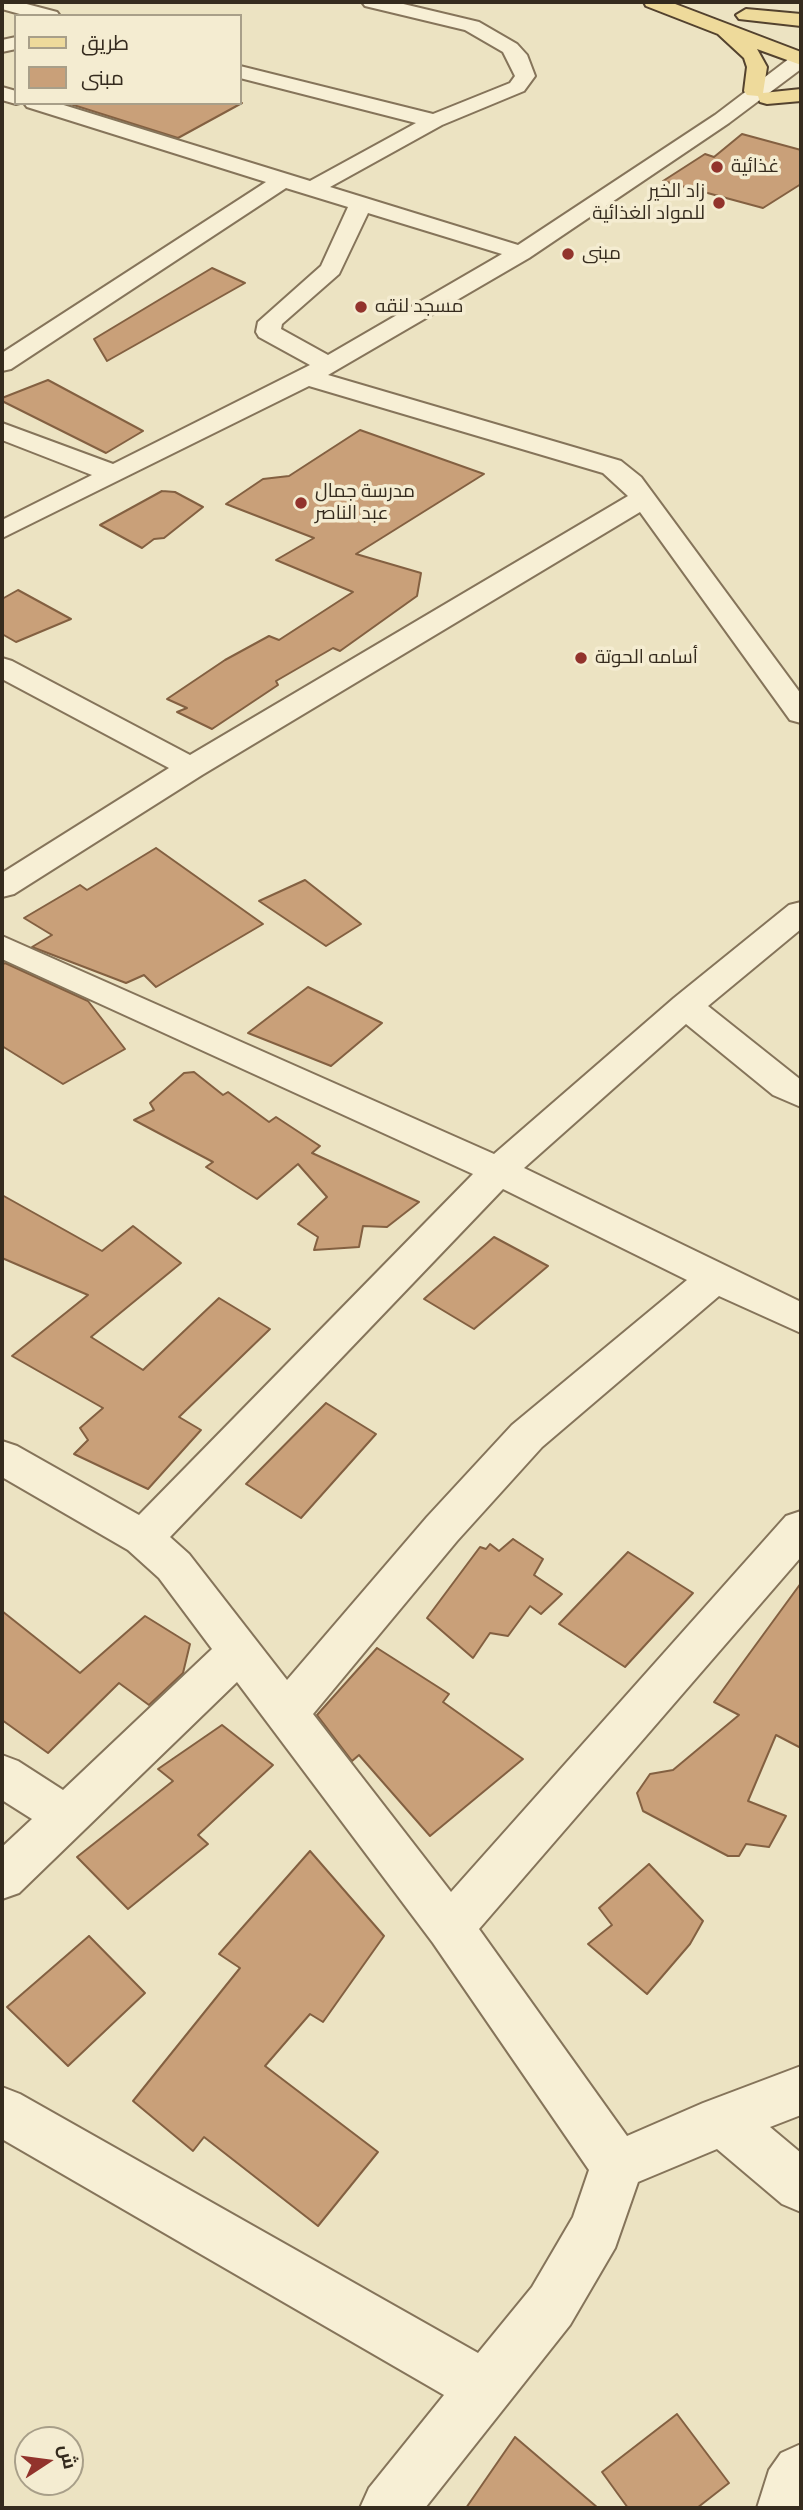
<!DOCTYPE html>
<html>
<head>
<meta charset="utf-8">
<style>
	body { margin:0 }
	#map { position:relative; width:803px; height:2510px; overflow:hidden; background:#ece3c2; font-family:"Zilla Slab",Cairo,serif }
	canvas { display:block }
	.frame { position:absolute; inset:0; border:4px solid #352b1e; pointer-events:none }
	.legend { position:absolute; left:14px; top:14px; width:228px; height:91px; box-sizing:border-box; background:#f4ecd1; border:2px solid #a89f89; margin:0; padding:9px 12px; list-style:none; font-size:21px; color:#352b1e }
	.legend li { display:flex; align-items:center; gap:14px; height:35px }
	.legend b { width:35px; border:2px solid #a89f89 }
	.north { position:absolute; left:14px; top:2426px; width:70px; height:70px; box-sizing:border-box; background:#f4ecd1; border:2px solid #a89f89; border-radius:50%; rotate:77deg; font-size:19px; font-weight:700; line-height:28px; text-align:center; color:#352b1e }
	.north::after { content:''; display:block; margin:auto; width:24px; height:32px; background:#92332c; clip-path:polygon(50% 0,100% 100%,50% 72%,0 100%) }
</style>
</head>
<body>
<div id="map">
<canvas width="803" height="2510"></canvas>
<div class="frame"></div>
<ul class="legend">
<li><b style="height:9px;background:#eeda9b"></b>طريق</li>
<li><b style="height:19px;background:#c9a079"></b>مبنى</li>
</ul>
<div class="north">ش</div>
</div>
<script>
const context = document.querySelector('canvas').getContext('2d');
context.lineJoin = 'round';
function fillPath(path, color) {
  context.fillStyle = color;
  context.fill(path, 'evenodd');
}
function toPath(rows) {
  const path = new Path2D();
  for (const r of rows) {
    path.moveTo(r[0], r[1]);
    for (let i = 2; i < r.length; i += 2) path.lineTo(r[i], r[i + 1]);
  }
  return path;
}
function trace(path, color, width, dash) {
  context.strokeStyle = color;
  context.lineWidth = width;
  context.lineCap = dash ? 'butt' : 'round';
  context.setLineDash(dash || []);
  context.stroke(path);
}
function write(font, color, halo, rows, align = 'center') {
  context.font = font + ' "Zilla Slab",Cairo,serif';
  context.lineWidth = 7;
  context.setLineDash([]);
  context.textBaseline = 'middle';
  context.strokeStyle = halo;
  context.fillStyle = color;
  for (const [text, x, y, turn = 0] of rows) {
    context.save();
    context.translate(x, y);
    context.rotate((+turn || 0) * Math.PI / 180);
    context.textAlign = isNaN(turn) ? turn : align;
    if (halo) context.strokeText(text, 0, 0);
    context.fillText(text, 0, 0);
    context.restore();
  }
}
const building = toPath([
	[67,103,242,103,178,138,67,103],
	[742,134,801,150,801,184,763,208,663,181,705,154,714,157,742,134],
	[212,268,245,283,107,361,94,339,212,268],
	[48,380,143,431,106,453,2,401,2,398,48,380],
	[360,430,484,474,356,554,421,573,417,596,340,651,333,648,276,681,278,685,212,729,177,712,187,708,167,699,225,660,269,636,279,640,353,592,276,560,314,538,226,504,263,479,289,476,360,430],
	[162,491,175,492,203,507,164,538,154,539,142,548,100,525,162,491],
	[18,590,71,619,16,642,2,634,2,599,18,590],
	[156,848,263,924,156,987,144,975,126,983,32,947,52,935,24,918,80,885,87,890,156,848],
	[305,880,361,924,326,946,259,901,305,880],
	[5,963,88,1001,125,1049,63,1084,2,1046,2,965,5,963],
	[308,987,382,1023,331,1066,248,1033,308,987],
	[194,1072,223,1095,228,1092,269,1122,276,1117,320,1146,312,1153,419,1202,387,1227,363,1226,359,1247,314,1250,318,1237,298,1224,327,1197,298,1164,257,1199,206,1167,213,1162,134,1120,154,1110,150,1103,184,1073,194,1072],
	[2,1195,102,1251,133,1226,181,1263,91,1337,143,1370,219,1298,270,1329,179,1417,201,1430,148,1489,74,1454,88,1440,80,1428,103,1408,12,1356,88,1295,2,1258,2,1195],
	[494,1237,548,1266,474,1329,424,1299,494,1237],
	[326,1403,376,1434,301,1518,246,1484,326,1403],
	[513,1539,543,1559,534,1575,562,1594,541,1614,530,1606,508,1636,490,1633,473,1658,427,1618,480,1547,486,1549,490,1544,499,1551,513,1539],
	[628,1552,693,1593,625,1667,559,1624,628,1552],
	[801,1583,801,1748,776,1735,748,1801,786,1816,769,1847,746,1844,739,1856,728,1856,643,1811,637,1793,650,1774,673,1770,739,1715,714,1702,801,1583],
	[2,1611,80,1673,145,1616,190,1644,183,1673,149,1705,119,1683,48,1753,2,1720,2,1611],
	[377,1648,449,1694,443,1702,523,1759,430,1836,359,1755,352,1761,317,1715,377,1648],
	[222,1725,273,1765,198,1835,208,1844,128,1909,77,1857,173,1781,158,1769,222,1725],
	[310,1851,384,1936,323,2022,310,2014,265,2066,378,2152,318,2226,204,2137,193,2151,133,2101,240,1968,219,1954,310,1851],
	[649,1864,703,1921,690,1944,647,1994,588,1944,612,1925,599,1908,649,1864],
	[89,1936,145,1993,68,2066,7,2007,89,1936],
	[677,2414,729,2483,697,2508,628,2508,602,2472,677,2414],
	[515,2437,598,2508,466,2508,515,2437]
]);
fillPath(building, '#c9a079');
trace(building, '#836041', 2);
const minor = toPath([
	[2,2,19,2,57,12,60,16,27,16,2,9,2,2],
	[362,2,395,2,479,22,517,44,527,55,535,76,524,91,442,125,330,187,518,245,715,115,794,55,801,53,801,69,729,123,529,258,328,375,621,461,641,477,801,694,801,723,790,720,640,512,202,775,14,894,2,897,2,873,169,768,2,679,2,658,12,661,190,755,628,496,603,473,309,386,2,538,2,520,92,475,2,440,2,423,113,464,310,365,259,337,256,332,258,322,321,266,348,207,286,188,11,369,2,371,2,353,266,182,27,107,24,103,57,103,310,181,416,123,240,78,240,66,433,114,510,83,515,76,503,52,465,30,365,6,362,2],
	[368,213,502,254,328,355,281,329,282,324,339,274,368,213],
	[16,37,16,49,2,52,2,40,16,37],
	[2,87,16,91,16,103,20,103,16,104,2,100,2,87],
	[801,902,801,929,708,1006,801,1080,801,1107,773,1095,686,1024,524,1168,801,1302,801,1333,719,1296,542,1447,457,1541,313,1714,451,1892,786,1516,801,1511,801,1557,479,1929,627,2136,703,2103,801,2066,801,2115,770,2127,801,2153,801,2212,782,2204,717,2149,638,2182,615,2248,570,2325,425,2508,360,2508,369,2488,444,2395,2,2139,2,2087,20,2094,478,2353,532,2287,573,2217,589,2170,433,1943,237,1682,19,1893,2,1899,2,1847,32,1819,2,1800,2,1755,18,1761,63,1790,212,1649,159,1578,128,1550,2,1477,2,1441,17,1446,139,1515,473,1174,2,959,2,936,494,1154,674,998,789,905,801,902],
	[503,1189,687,1280,512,1425,427,1517,287,1680,189,1554,170,1537,503,1189],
	[801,2444,801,2508,757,2508,769,2470,781,2453,801,2444]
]);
const major = toPath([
	[644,2,670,2,801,52,801,65,757,49,767,67,763,93,801,89,801,101,767,104,760,102,758,96,747,95,744,91,747,67,744,58,718,34,646,6,644,2],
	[746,9,801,14,801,26,739,19,736,15,746,9]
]);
trace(minor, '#85745a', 4);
trace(major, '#53422e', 4);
fillPath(minor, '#f7efd5');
fillPath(major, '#eeda9b');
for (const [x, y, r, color] of [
	[717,167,7,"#92332c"],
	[719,203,7,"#92332c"],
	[568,254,7,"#92332c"],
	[361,307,7,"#92332c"],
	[301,503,7,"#92332c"],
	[581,658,7,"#92332c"]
]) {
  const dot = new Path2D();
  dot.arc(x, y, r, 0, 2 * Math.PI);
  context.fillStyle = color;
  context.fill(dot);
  trace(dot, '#f4ecd1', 2.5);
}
write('19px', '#352b1e', '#f4ecd1', [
	["غذائية",731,167],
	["زاد الخير",705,192,"right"],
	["للمواد الغذائية",705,214,"right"],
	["مبنى",582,254],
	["مسجد لنقه",375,307],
	["مدرسة جمال",315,492],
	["عبد الناصر",315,514],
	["أسامه الحوتة",595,658]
], 'left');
</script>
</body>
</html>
